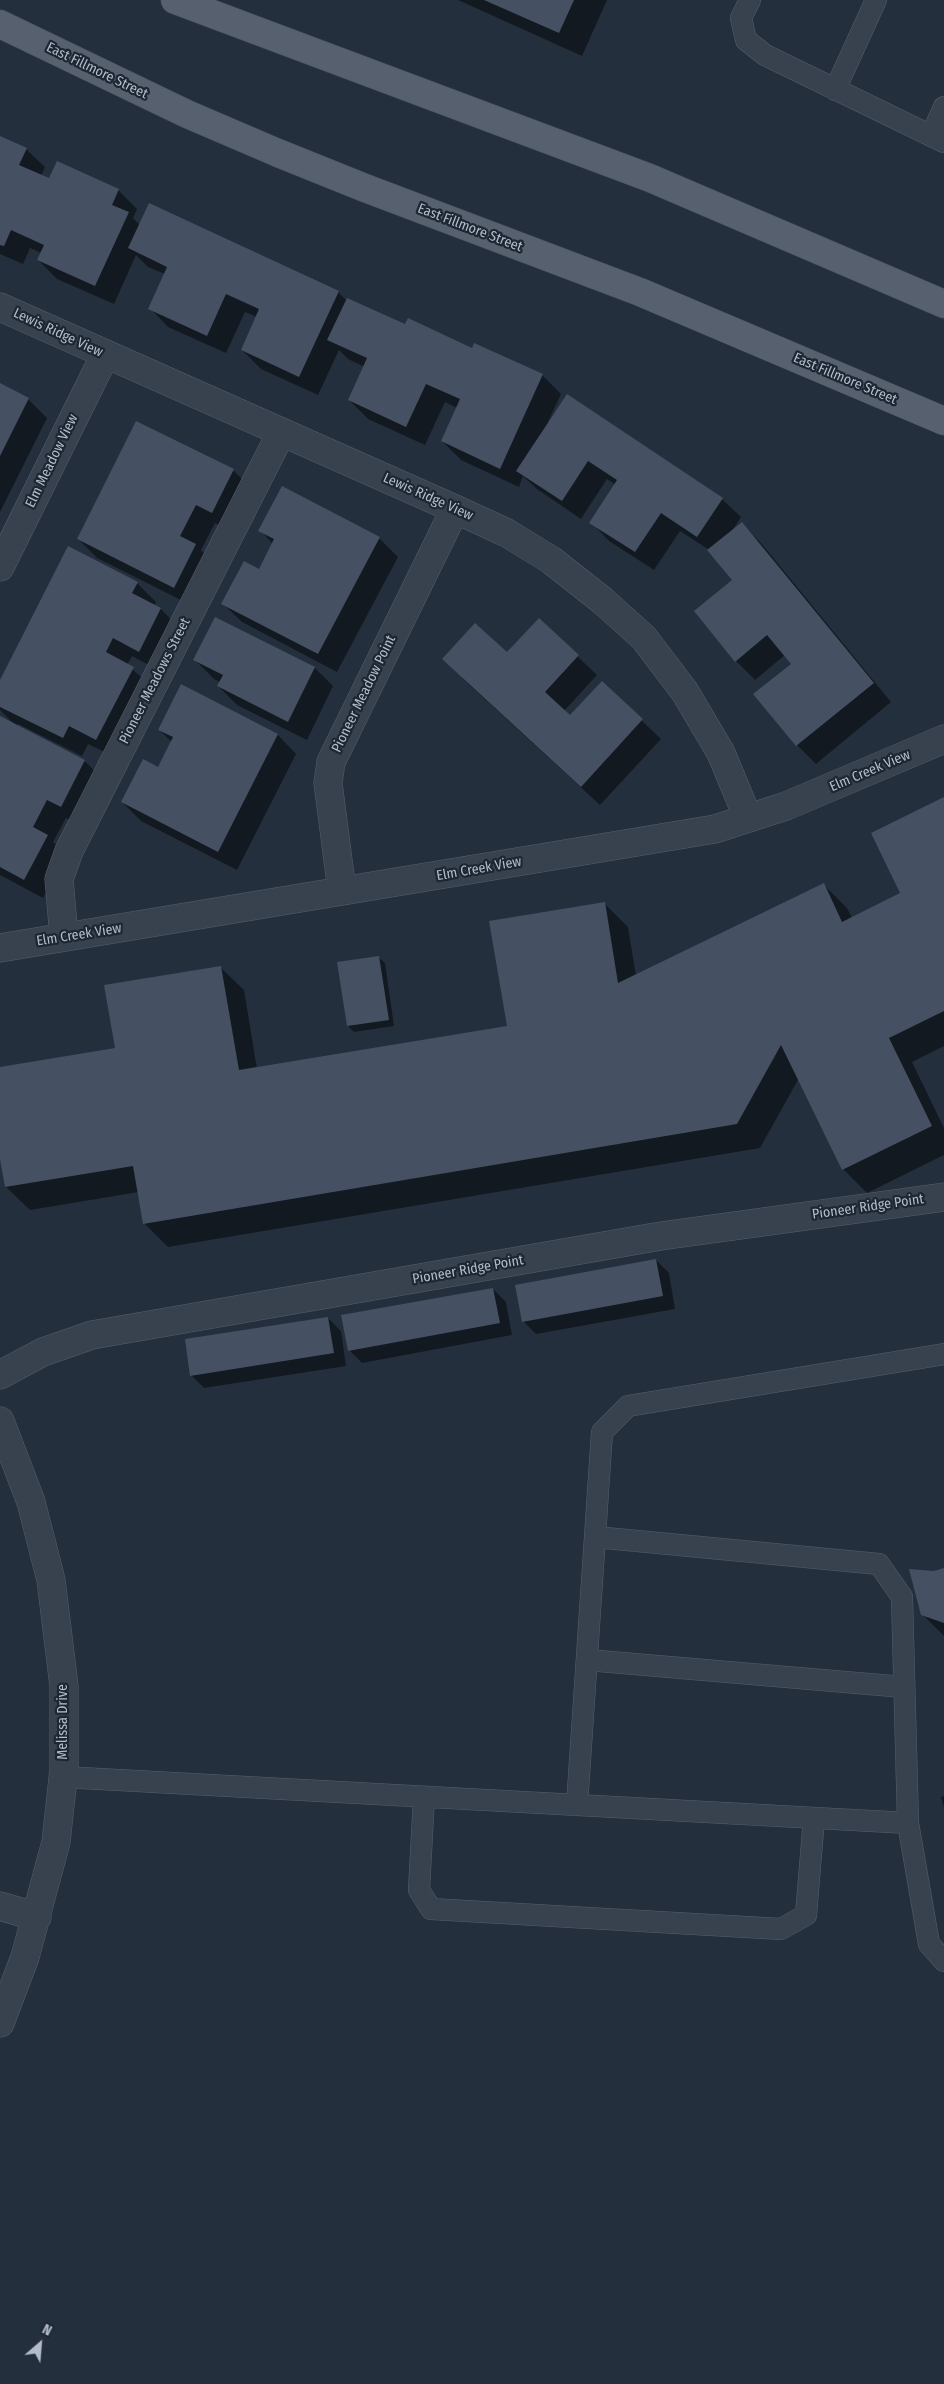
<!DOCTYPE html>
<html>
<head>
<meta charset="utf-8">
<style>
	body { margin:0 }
	#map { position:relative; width:944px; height:2384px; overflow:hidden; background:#242f3e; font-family:"Fira Sans Condensed",sans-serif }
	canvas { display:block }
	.north { position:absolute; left:15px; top:2319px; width:50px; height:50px; -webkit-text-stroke:4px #1d2633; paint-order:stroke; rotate:27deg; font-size:14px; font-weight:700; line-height:20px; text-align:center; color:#b4bcc9 }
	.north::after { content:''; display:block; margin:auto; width:18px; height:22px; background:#b4bcc9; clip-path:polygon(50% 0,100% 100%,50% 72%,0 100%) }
</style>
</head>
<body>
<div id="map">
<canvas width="944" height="2384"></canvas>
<div class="north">N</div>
</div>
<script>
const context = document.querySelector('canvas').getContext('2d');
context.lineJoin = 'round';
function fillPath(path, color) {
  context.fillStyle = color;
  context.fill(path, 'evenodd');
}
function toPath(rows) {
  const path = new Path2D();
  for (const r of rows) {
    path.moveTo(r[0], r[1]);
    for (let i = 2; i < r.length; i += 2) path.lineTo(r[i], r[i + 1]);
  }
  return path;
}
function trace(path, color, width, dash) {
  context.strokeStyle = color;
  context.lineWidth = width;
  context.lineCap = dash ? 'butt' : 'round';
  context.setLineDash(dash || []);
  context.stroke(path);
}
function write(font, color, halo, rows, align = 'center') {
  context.font = font + ' "Fira Sans Condensed",sans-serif';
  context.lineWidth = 4.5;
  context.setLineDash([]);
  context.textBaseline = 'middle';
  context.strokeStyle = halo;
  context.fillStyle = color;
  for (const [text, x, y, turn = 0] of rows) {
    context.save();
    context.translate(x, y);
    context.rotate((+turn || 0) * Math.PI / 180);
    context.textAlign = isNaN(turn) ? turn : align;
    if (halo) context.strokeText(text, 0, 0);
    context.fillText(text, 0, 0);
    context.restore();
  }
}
fillPath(toPath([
	[458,0,607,0,582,56],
	[0,137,26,149,45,167,41,176,50,180,118,190,137,209,133,218,140,225,149,205,338,292,347,301,406,326,542,375,561,394,548,422,722,499,741,517,732,531,742,524,761,543,891,702,816,764,797,745,755,694,792,664,785,655,755,680,736,661,695,611,734,581,709,550,680,531,654,570,609,541,591,522,616,485,607,479,581,519,537,489,523,476,519,487,461,460,442,441,457,408,445,402,425,445,368,419,349,400,365,367,348,359,339,350,318,395,261,369,242,350,257,317,245,312,226,353,168,327,150,308,165,274,148,267,136,255,114,304,57,279,38,260,41,253,30,248,23,264,0,254],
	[0,385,28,399,47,418,0,512],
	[233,470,252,489,231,531,215,523,201,550,214,563,193,606,97,558,78,539],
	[260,530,379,538,398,557,337,672,242,622,223,604,259,570,273,544],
	[137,583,156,602,154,606,161,609,179,628,158,670,132,656,127,665,152,686,115,757,88,744,82,756,18,724,17,726,85,761,103,780,80,825,66,818,53,842,66,855,43,898,0,875,0,717,14,724,0,710,0,683],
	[215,619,315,668,333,686,307,740,237,705,218,686,220,682,214,679,195,660],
	[539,620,597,675,564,711,570,717,602,683,661,739,600,805,462,678,508,654],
	[182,686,278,735,296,754,237,870,141,821,122,802,158,768,172,742,159,730],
	[944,799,944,1046,912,1062,944,1128,944,1155,867,1193,843,1169,799,1078,760,1148,168,1247,144,1223,139,1192,30,1210,6,1187,0,1151,0,1068,117,1049,220,967,244,990,257,1069,509,1027,604,903,628,927,636,976,824,885,847,908,852,918,902,894],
	[378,957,385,963,394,1026,354,1032,348,1026],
	[656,1260,669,1273,675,1309,536,1334,523,1321],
	[493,1289,506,1302,512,1335,362,1363,349,1350],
	[328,1318,341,1331,346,1366,204,1388,191,1375],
	[944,1569,944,1636,923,1615,934,1572],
	[944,1796,944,1808,941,1797]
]), '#0007');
fillPath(toPath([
	[484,0,574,0,559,33],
	[0,136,27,148,19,165,49,178,57,161,119,189,112,205,129,212,95,286,37,260,44,245,11,230,4,246,0,245],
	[149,203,339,291,299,377,241,350,259,309,226,294,207,336,148,309,167,267,128,248],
	[347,298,405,324,408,318,472,348,474,343,543,374,500,469,441,441,460,399,426,384,406,427,348,400,367,358,327,340],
	[0,383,29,398,0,456],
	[567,394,723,498,697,537,661,513,635,552,589,523,617,480,588,461,562,501,516,471],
	[136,421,234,469,212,513,196,505,180,536,196,544,174,588,77,539],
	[282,486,380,537,318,654,221,604,244,561,259,569,274,539,258,531],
	[742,522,874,683,796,746,753,694,791,664,767,635,735,662,694,611,732,580,707,550],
	[68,546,138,582,132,593,161,608,139,652,113,638,106,652,134,667,96,740,69,726,63,738,0,707,0,680],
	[215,617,315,667,288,722,217,686,223,675,193,660],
	[539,618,579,655,545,692,570,715,602,681,643,719,581,787,442,659,475,623,507,652],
	[181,684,278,734,218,852,121,802,143,759,158,767,173,737,158,730],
	[0,716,85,760,61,807,47,800,33,827,48,835,24,880,0,867],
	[944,797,944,1011,889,1038,932,1126,842,1170,781,1045,737,1124,143,1224,133,1166,5,1187,0,1159,0,1067,115,1048,104,985,221,966,239,1070,507,1026,489,921,605,902,618,983,824,883,842,922,900,893,871,833],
	[379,956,389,1020,347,1026,337,962],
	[656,1259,663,1296,522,1322,515,1285],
	[493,1288,500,1323,348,1351,341,1315],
	[328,1317,334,1353,190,1376,185,1339],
	[944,1568,944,1623,921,1615,909,1569,934,1571]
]), '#455162');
const service = toPath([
	[750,0,741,18,746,40,765,55,944,142],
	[835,90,876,0],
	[931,136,944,107],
	[595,1537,879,1564,902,1597,908,1823],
	[587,1660,904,1687],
	[63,1777,908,1823,929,1944,944,1961],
	[424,1797,419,1890,431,1909,781,1929,806,1915,814,1818],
	[577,1805,602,1432,628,1406,944,1354]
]);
const minor = toPath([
	[0,307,455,509,507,533,551,560,603,601,644,638,685,692,721,753,748,818],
	[0,567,105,355],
	[342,891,328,783,331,762,455,509],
	[64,937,59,879,69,851,281,433],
	[0,948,715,829,786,806,944,739],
	[0,1375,43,1352,92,1335,661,1236,944,1197],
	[0,1421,31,1502,51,1580,64,1686,64,1769,56,1842,25,1957,0,2023],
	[0,1906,37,1917]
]);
const primary = toPath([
	[175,0,650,178,944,304],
	[0,24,187,114,278,153,365,188,640,292,944,421]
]);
trace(service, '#565f6c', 22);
trace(minor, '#565f6c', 29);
trace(primary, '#414a57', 29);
trace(service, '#38414e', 21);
trace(minor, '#38414e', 28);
trace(primary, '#56606e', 28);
write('14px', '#b4bcc9', '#1d2633', [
	["East Fillmore Street",97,71,26],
	["East Fillmore Street",470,228,21],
	["Lewis Ridge View",58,333,25],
	["East Fillmore Street",845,379,23],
	["Elm Meadow View",52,461,-64],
	["Lewis Ridge View",428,497,24],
	["Pioneer Meadows Street",155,681,-63],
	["Pioneer Meadow Point",364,694,-64],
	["Elm Creek View",870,771,-23],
	["Elm Creek View",479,869,-10],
	["Elm Creek View",79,935,-9],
	["Pioneer Ridge Point",868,1207,-8],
	["Pioneer Ridge Point",468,1270,-10],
	["Melissa Drive",63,1722,-90]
]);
</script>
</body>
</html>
